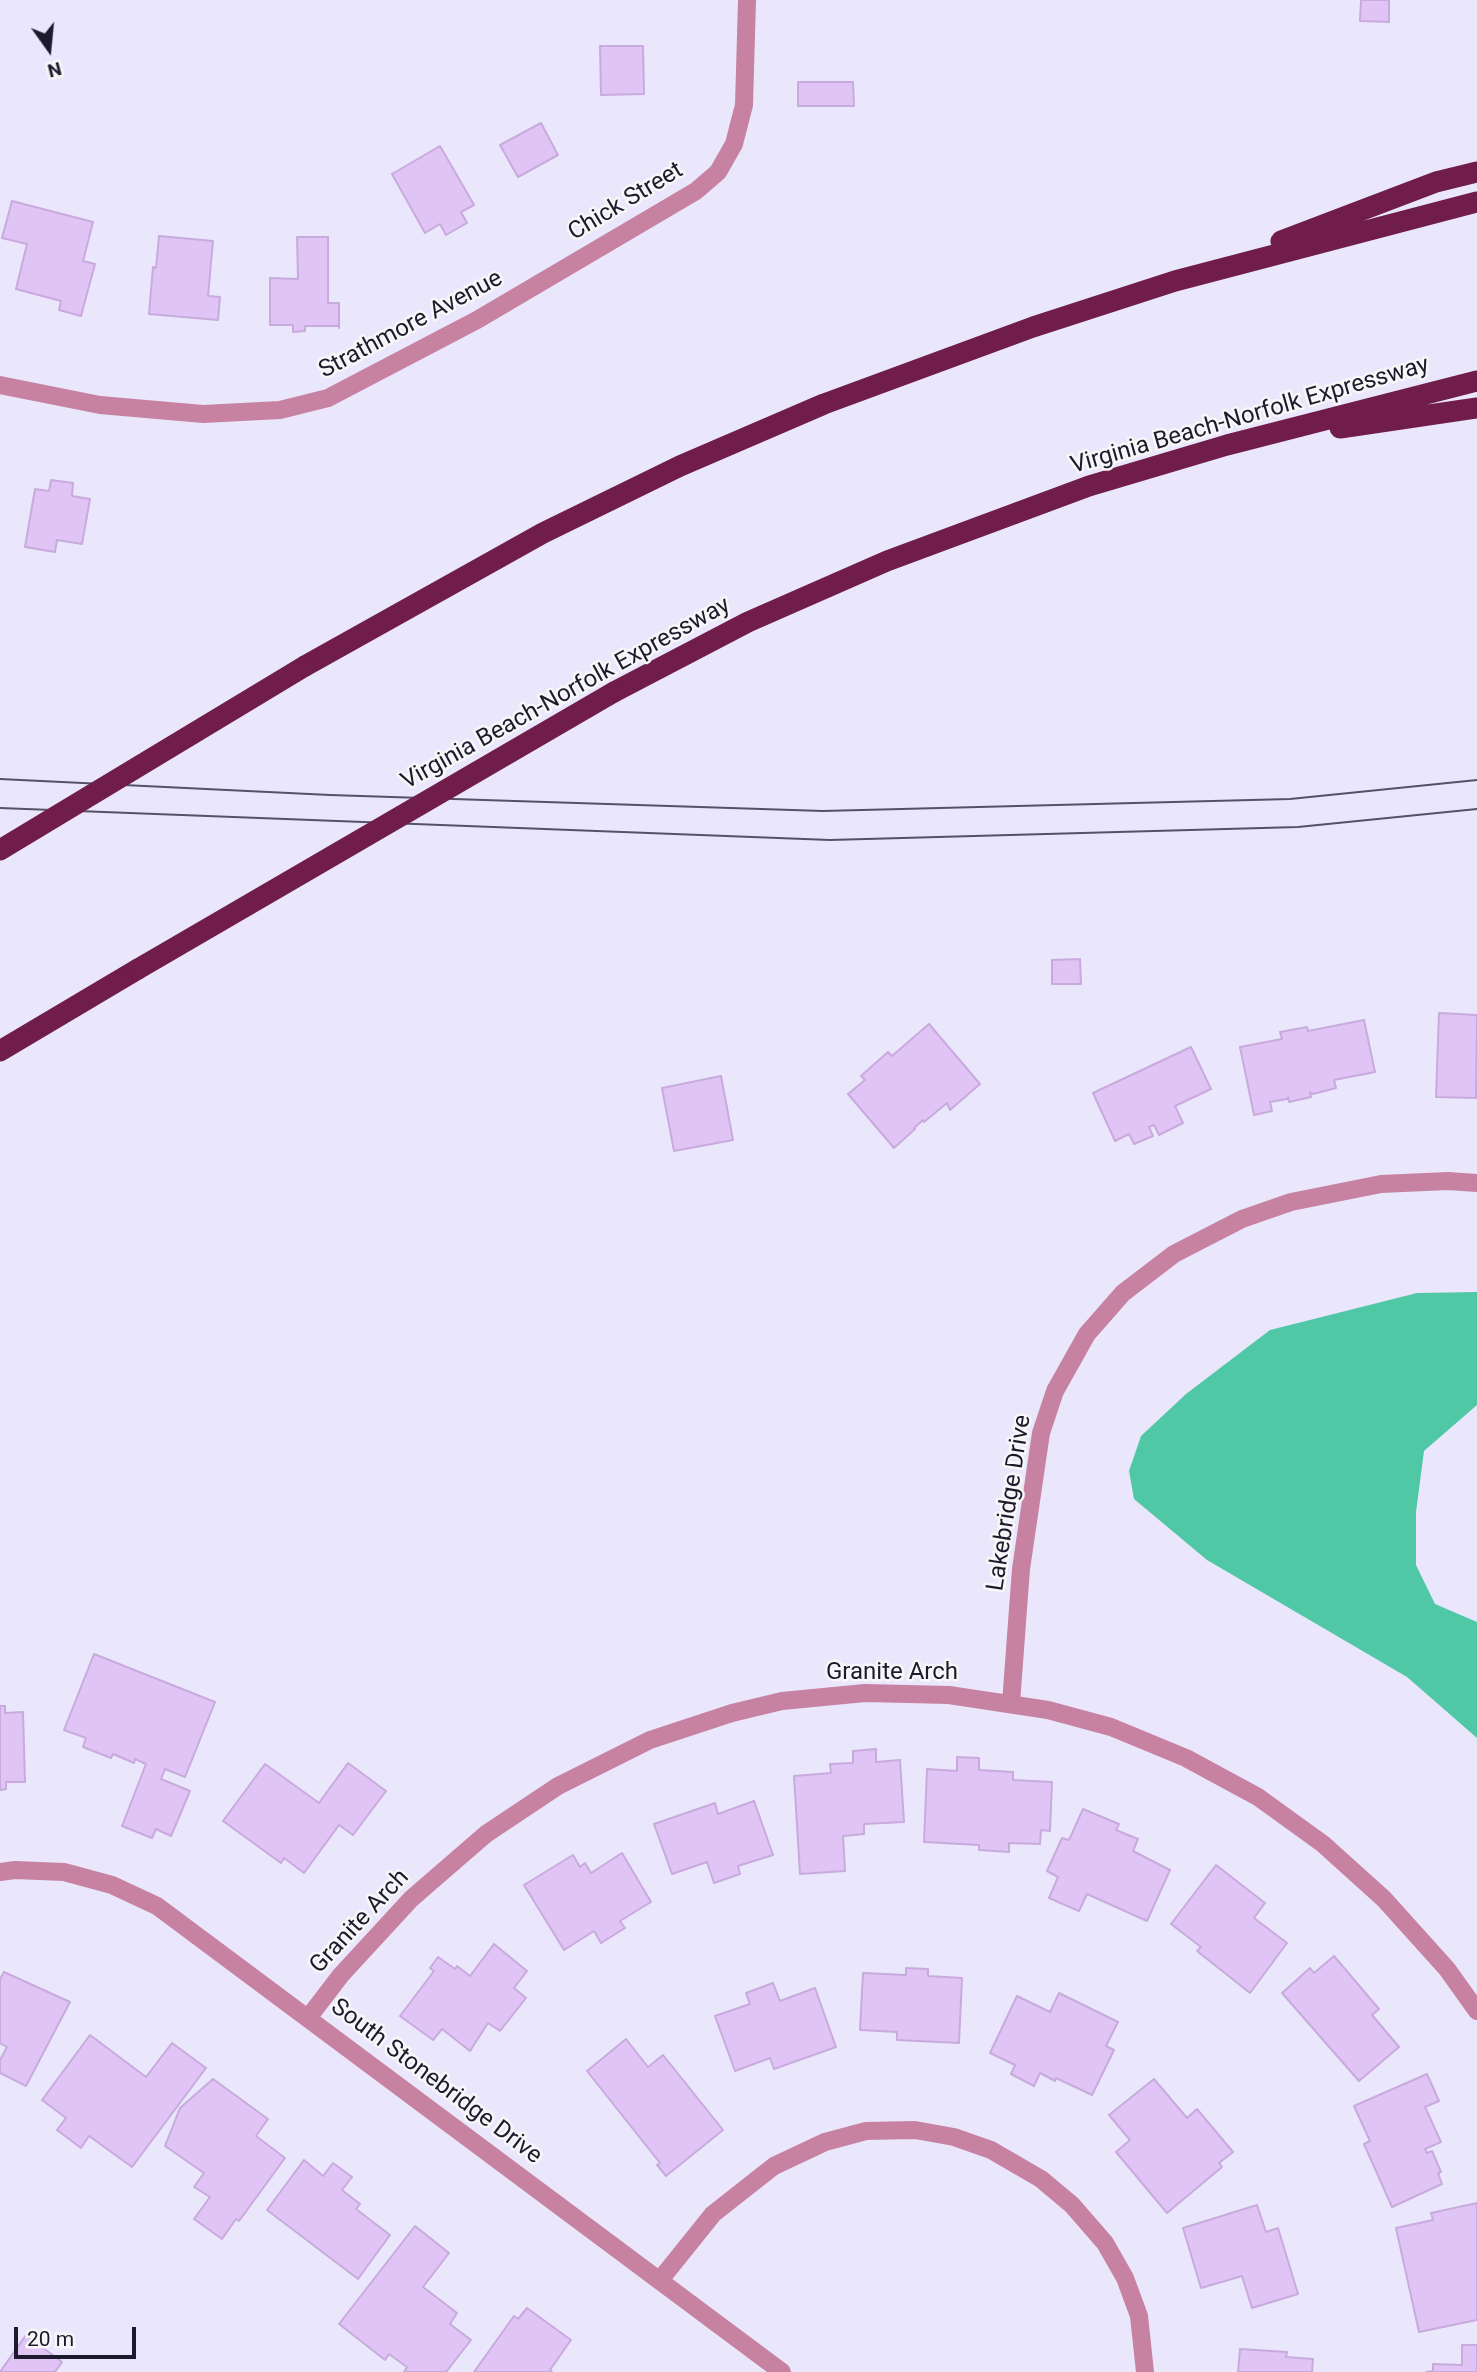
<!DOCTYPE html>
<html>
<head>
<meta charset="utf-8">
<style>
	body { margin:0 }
	#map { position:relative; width:1477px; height:2372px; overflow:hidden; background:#eae7fd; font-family:Roboto,sans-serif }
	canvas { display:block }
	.north { position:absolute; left:14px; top:14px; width:70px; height:70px; -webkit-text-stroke:5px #f7f7f7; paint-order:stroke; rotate:165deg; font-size:19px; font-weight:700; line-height:28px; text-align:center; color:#1d1a2d }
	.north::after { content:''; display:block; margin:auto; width:24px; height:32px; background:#1d1a2d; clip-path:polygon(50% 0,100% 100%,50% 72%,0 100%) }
	.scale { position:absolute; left:14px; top:2327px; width:122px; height:32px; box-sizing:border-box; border:4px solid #1d1a2d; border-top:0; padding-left:9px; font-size:21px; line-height:24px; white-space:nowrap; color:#1d1a2d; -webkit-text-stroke:5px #f7f7f7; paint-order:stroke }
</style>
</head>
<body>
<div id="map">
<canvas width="1477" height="2372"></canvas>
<div class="north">N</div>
<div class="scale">20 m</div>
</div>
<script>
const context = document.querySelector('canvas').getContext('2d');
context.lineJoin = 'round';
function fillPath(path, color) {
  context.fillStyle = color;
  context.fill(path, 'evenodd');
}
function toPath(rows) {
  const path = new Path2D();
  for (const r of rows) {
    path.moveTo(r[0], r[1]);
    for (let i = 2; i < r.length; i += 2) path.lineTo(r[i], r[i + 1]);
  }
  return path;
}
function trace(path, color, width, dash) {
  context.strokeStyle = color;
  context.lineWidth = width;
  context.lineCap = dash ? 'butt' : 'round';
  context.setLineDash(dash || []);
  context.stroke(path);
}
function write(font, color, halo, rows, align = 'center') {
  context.font = font + ' Roboto,sans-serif';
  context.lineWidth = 5;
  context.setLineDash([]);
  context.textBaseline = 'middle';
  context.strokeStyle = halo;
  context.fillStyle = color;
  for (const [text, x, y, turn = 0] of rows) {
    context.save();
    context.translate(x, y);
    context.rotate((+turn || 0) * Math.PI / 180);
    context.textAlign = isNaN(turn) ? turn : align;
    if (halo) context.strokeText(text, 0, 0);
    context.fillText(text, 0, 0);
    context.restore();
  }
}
fillPath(toPath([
	[1477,1292,1477,1405,1424,1451,1416,1512,1416,1565,1435,1604,1477,1622,1477,1738,1407,1677,1207,1560,1134,1499,1129,1471,1141,1436,1186,1394,1270,1330,1417,1293]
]), '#50c8a6');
const building = toPath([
	[1361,0,1389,0,1389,22,1360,21,1361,0],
	[600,46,643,46,644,94,601,95,600,46],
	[798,82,853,82,854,106,798,106,798,82],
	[541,123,558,155,518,177,500,145,541,123],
	[440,146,474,205,461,212,467,223,446,235,440,224,425,233,392,174,440,146],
	[12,201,93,222,83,261,95,264,81,316,59,310,61,301,16,289,27,244,2,238,12,201],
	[159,236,213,241,208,296,220,297,218,320,149,314,153,267,156,268,159,236],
	[297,237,328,237,328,303,339,303,339,328,339,326,305,326,305,331,293,332,293,325,270,325,270,278,298,279,297,237],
	[51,480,73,483,72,496,90,499,82,544,57,540,55,552,25,547,35,489,49,491,51,480],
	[1080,959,1081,984,1052,984,1052,960,1080,959],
	[1439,1013,1477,1015,1476,1098,1436,1097,1439,1013],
	[1364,1020,1375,1072,1334,1080,1336,1088,1313,1094,1310,1092,1311,1097,1289,1102,1288,1097,1287,1099,1270,1102,1272,1111,1254,1115,1240,1047,1282,1039,1280,1032,1307,1027,1308,1031,1364,1020],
	[929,1024,980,1084,950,1110,947,1103,924,1122,923,1120,914,1128,915,1129,894,1148,848,1094,865,1080,861,1076,888,1052,892,1056,929,1024],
	[1191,1047,1211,1089,1175,1106,1183,1123,1159,1135,1154,1125,1149,1127,1153,1136,1134,1144,1129,1134,1115,1141,1093,1093,1191,1047],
	[721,1076,733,1140,674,1151,662,1088,721,1076],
	[94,1654,215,1702,185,1777,165,1769,161,1779,190,1791,171,1836,156,1829,152,1838,122,1826,146,1764,135,1759,134,1763,113,1754,111,1758,83,1747,86,1738,64,1730,94,1654],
	[0,1706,5,1706,5,1713,23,1712,25,1782,6,1782,6,1789,0,1790,0,1706],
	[876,1749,876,1762,900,1760,904,1822,864,1824,864,1834,843,1836,845,1871,800,1874,794,1776,831,1773,830,1764,853,1763,853,1751,876,1749],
	[957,1757,979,1758,979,1770,1013,1772,1013,1780,1052,1782,1050,1831,1041,1830,1040,1844,1009,1843,1009,1852,979,1850,979,1845,924,1842,927,1769,957,1771,957,1757],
	[348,1763,386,1791,353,1835,339,1825,304,1873,284,1858,281,1863,223,1821,265,1764,319,1803,348,1763],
	[754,1801,773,1855,738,1866,740,1874,714,1883,707,1862,672,1874,654,1824,715,1803,718,1814,754,1801],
	[1083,1809,1119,1824,1116,1830,1138,1839,1133,1851,1170,1870,1147,1921,1087,1894,1079,1911,1049,1898,1058,1877,1047,1871,1062,1838,1069,1840,1083,1809],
	[622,1853,651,1902,620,1921,625,1928,601,1943,594,1931,564,1950,524,1885,573,1855,580,1867,585,1863,591,1873,622,1853],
	[1216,1865,1265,1903,1254,1918,1287,1943,1250,1993,1197,1951,1201,1947,1171,1924,1216,1865],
	[494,1944,527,1971,514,1988,526,1998,500,2031,488,2023,470,2051,442,2029,433,2040,400,2016,434,1971,430,1968,438,1957,455,1969,457,1966,470,1976,494,1944],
	[1334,1956,1379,2009,1372,2015,1399,2047,1359,2081,1282,1993,1310,1968,1314,1973,1334,1956],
	[906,1968,928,1969,928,1976,962,1978,959,2043,897,2040,897,2032,860,2030,863,1973,906,1975,906,1968],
	[4,1972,70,2002,26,2086,0,2073,0,2060,7,2047,0,2043,0,1979,4,1972],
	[773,1983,780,2001,815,1988,836,2047,774,2069,770,2058,735,2071,715,2016,750,2004,746,1993,773,1983],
	[1059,1993,1118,2022,1106,2046,1114,2050,1092,2095,1056,2078,1055,2081,1040,2073,1034,2086,1011,2074,1015,2065,990,2053,1017,1996,1050,2012,1059,1993],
	[90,2035,146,2077,172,2043,206,2068,132,2167,89,2136,81,2148,57,2130,66,2118,42,2100,90,2035],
	[626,2039,648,2067,663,2055,723,2130,666,2176,657,2165,660,2163,587,2071,626,2039],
	[1427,2074,1439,2101,1425,2107,1441,2142,1425,2149,1427,2153,1432,2151,1441,2172,1438,2173,1442,2184,1392,2207,1364,2144,1370,2141,1354,2106,1427,2074],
	[213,2079,268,2119,256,2136,285,2158,239,2221,236,2219,222,2239,194,2219,210,2197,194,2187,204,2173,165,2146,180,2108,213,2079],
	[1154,2079,1187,2118,1197,2109,1233,2152,1219,2163,1222,2167,1167,2213,1116,2152,1130,2140,1109,2115,1154,2079],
	[304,2160,323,2176,333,2163,352,2177,342,2190,360,2204,356,2209,390,2235,358,2279,267,2210,304,2160],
	[1477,2203,1477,2320,1419,2332,1396,2228,1433,2220,1431,2213,1477,2203],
	[1257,2205,1266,2232,1278,2228,1298,2294,1252,2308,1242,2276,1201,2288,1183,2228,1257,2205],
	[415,2226,449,2253,423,2287,457,2313,450,2324,471,2340,446,2372,404,2372,407,2367,389,2354,385,2360,339,2324,415,2226],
	[527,2308,571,2340,550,2370,552,2372,474,2372,514,2316,518,2319,527,2308],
	[26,2335,62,2362,55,2372,0,2372,26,2335],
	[1462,2345,1477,2345,1477,2372,1426,2372,1433,2371,1433,2364,1462,2365,1462,2345],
	[1240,2349,1287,2352,1286,2357,1313,2359,1312,2372,1238,2372,1240,2349]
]);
fillPath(building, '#e1c4f6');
trace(building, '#c8abdc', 2);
trace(toPath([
	[0,385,100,405,203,414,280,410,328,398,477,320,696,191,718,172,734,144,744,105,747,0],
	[1011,1703,1021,1569,1041,1433,1055,1391,1087,1334,1123,1293,1174,1254,1242,1219,1291,1202,1381,1184,1448,1181,1477,1183],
	[0,1872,15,1870,64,1872,112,1885,157,1906,782,2372],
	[308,2018,341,1975,411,1899,486,1834,558,1786,650,1740,732,1713,782,1701,865,1693,949,1695,1048,1710,1111,1727,1186,1758,1258,1797,1323,1844,1384,1899,1447,1969,1477,2011],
	[660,2280,713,2214,774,2166,825,2142,866,2131,915,2130,954,2137,991,2150,1041,2179,1072,2205,1105,2243,1125,2278,1139,2316,1145,2372]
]), '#c782a1', 18);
trace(toPath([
	[1281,241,1436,182,1477,172],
	[1340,428,1477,408],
	[305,666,543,533,680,466,824,404,1033,327,1175,281,1477,202],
	[614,692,748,622,887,561,1089,486,1227,445,1477,381],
	[0,1051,138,969]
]), '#701d4a', 21);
trace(toPath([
	[0,779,330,795,823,811,1290,799,1477,780],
	[0,808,830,840,1298,827,1477,809]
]), '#555265', 2);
trace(toPath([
	[0,850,305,666],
	[138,969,614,692]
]), '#701d4a', 21);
write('24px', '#1d1a2d', '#f7f7f7', [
	["Chick Street",626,202,-31],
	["Strathmore Avenue",411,325,-28],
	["Virginia Beach-Norfolk Expressway",1250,416,-16],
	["Virginia Beach-Norfolk Expressway",566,694,-29],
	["Lakebridge Drive",1010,1503,-81],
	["Granite Arch",892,1673],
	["Granite Arch",360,1922,-47],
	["South Stonebridge Drive",436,2082,37]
]);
</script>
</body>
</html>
